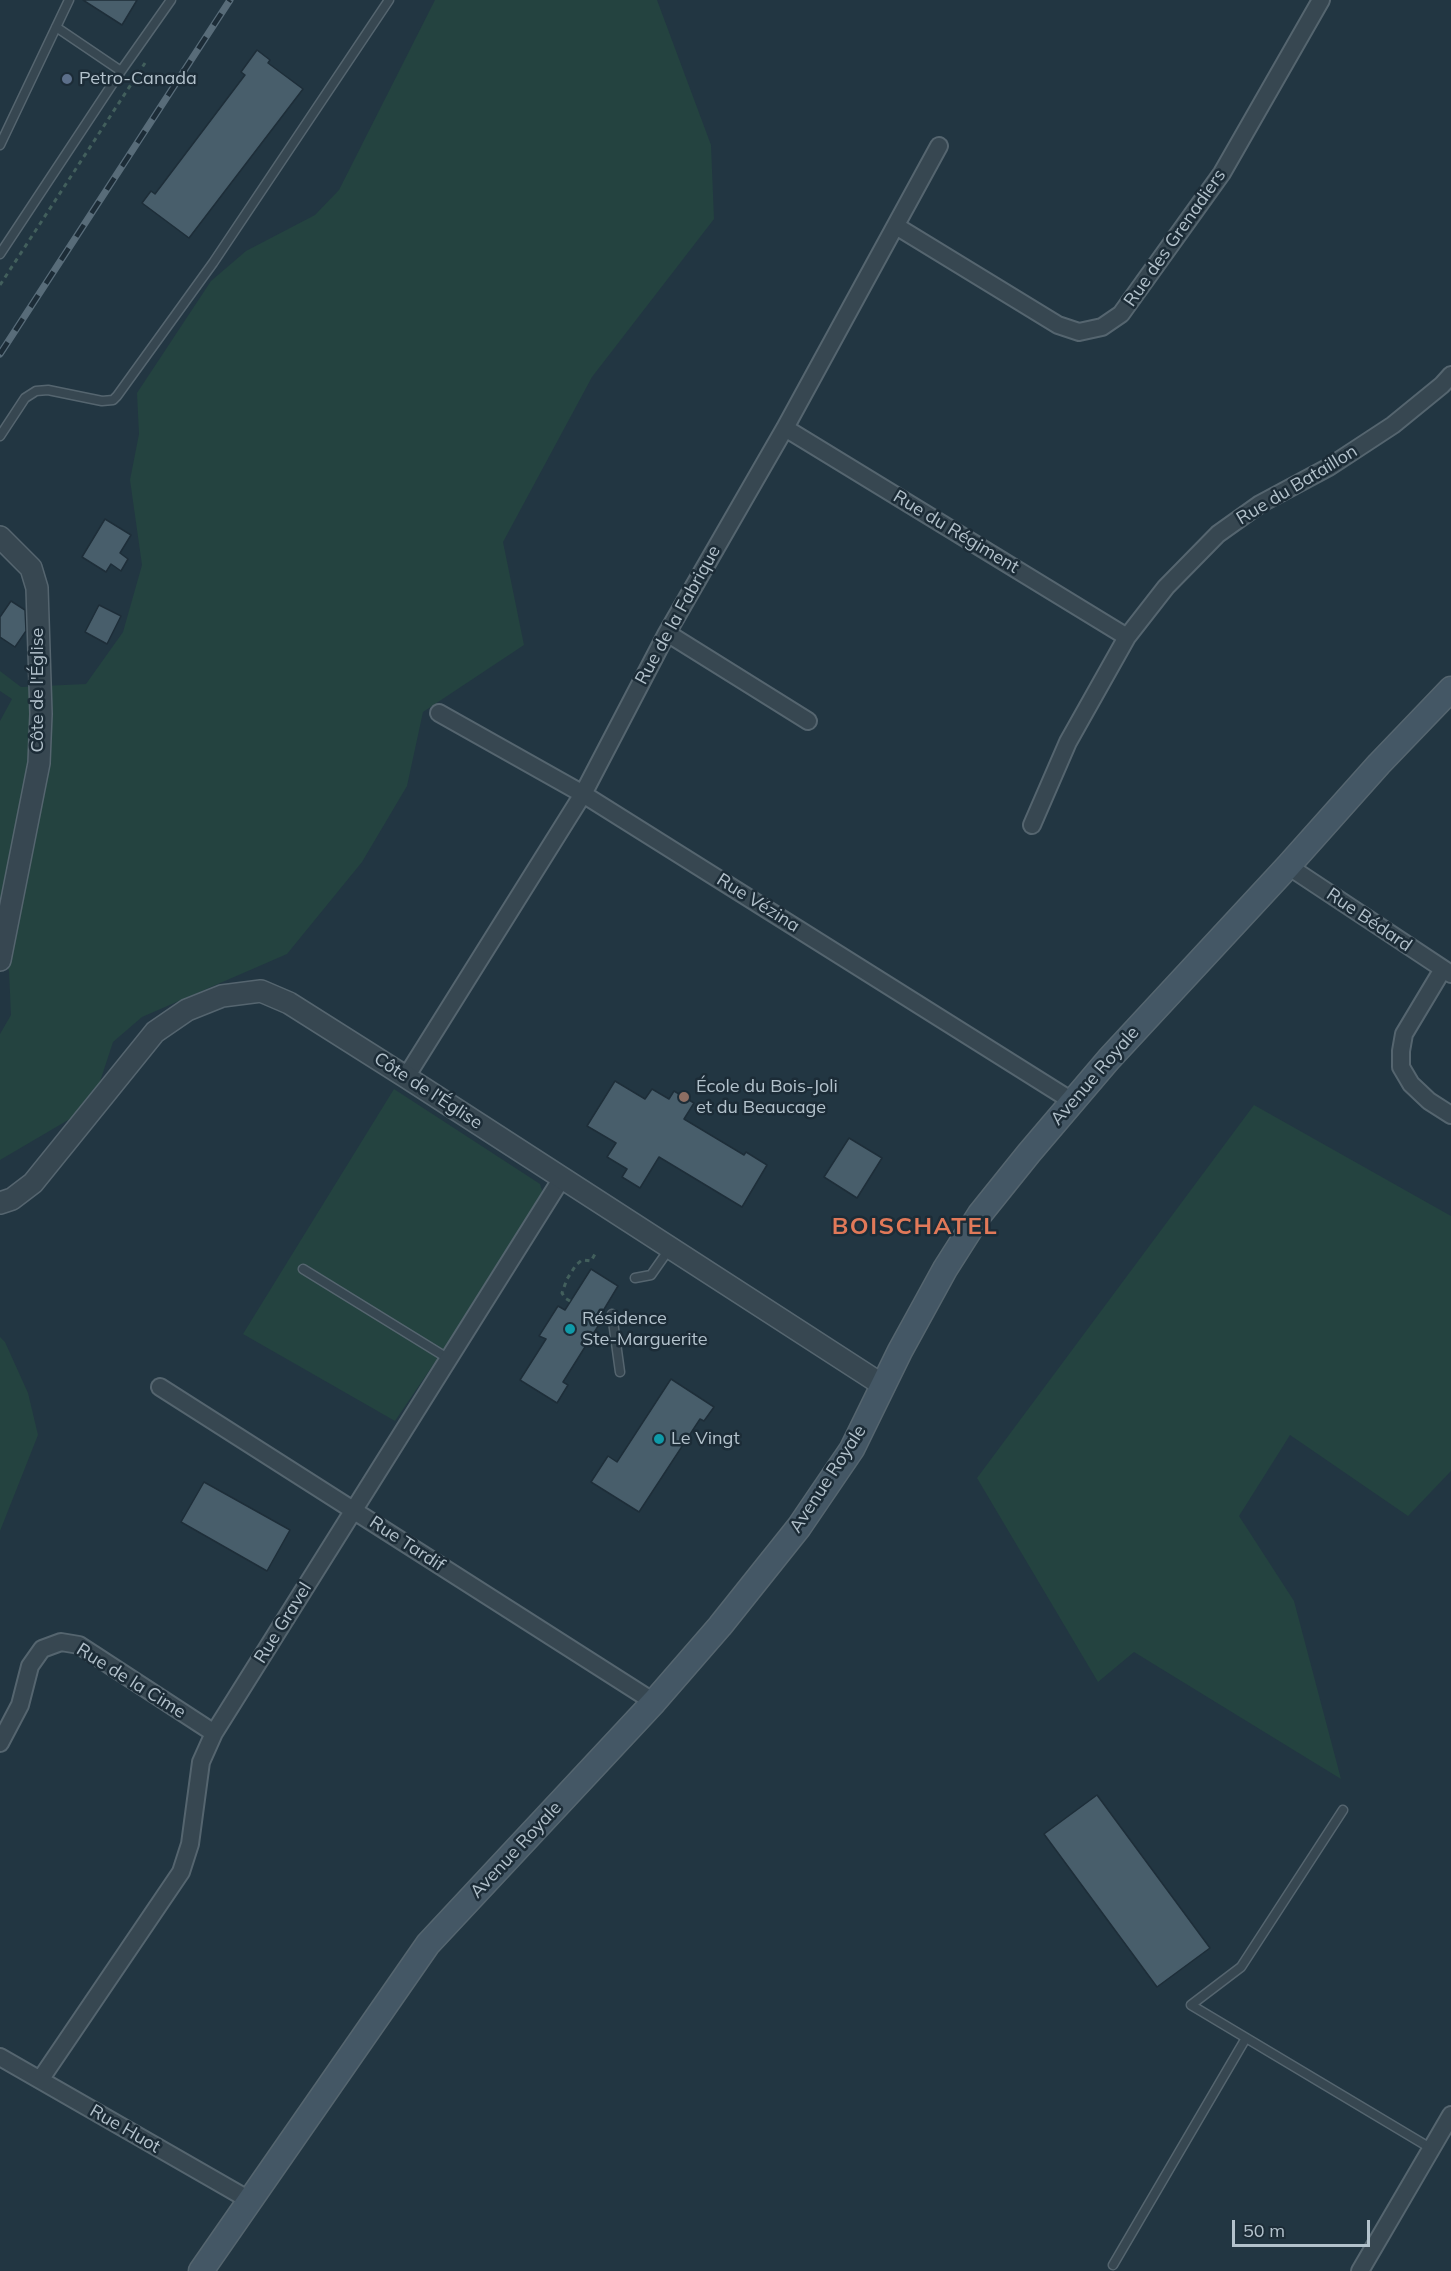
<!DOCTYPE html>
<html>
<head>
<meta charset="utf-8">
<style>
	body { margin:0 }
	#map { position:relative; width:1451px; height:2271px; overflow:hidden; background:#223642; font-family:Mulish,sans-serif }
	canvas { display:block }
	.scale { position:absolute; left:1232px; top:2220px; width:138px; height:27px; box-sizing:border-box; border:3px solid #b3c2cc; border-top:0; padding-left:8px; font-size:18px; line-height:21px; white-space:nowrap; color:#b3c2cc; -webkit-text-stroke:4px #1c2c37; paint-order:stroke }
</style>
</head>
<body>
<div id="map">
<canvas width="1451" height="2271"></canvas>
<div class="scale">50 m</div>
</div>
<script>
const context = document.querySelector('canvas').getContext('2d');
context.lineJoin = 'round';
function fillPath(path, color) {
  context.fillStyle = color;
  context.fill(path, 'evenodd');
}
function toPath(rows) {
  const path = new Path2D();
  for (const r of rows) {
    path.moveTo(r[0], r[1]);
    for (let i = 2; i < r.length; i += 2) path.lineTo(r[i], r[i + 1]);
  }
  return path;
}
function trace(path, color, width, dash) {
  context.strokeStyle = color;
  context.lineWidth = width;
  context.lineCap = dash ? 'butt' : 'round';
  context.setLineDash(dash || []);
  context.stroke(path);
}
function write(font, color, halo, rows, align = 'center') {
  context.font = font + ' Mulish,sans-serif';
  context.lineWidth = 5;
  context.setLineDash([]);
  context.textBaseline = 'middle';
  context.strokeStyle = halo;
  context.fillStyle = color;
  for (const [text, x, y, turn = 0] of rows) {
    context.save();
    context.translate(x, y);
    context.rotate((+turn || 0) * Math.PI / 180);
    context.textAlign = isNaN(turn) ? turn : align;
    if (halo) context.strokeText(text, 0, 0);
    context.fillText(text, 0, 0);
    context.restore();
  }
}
fillPath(toPath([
	[435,0,657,0,711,145,714,219,592,377,503,542,524,645,423,712,407,786,362,862,287,954,142,1017,113,1042,92,1106,0,1160,0,1034,11,1015,9,971,0,950,0,721,12,699,0,691,0,671,21,687,86,684,123,632,142,565,130,480,139,434,137,393,211,281,246,251,315,215,339,190],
	[394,1089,540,1184,545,1200,395,1421,243,1334],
	[1254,1105,1451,1216,1451,1471,1408,1516,1290,1435,1239,1516,1294,1601,1341,1779,1134,1652,1098,1682,977,1478],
	[0,1337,5,1342,28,1393,38,1435,0,1531]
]), '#244340');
const building = toPath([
	[83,0,137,0,122,25,83,0],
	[257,50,270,60,268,63,303,89,189,238,142,203,151,191,155,194,245,75,241,72,257,50],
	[105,519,131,535,120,553,128,559,121,571,111,564,106,572,82,557,105,519],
	[11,601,25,610,26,631,15,647,0,637,0,617,11,601],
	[99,605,121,616,107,644,85,632,99,605],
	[615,1081,645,1099,652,1089,669,1099,674,1091,694,1103,684,1119,744,1155,746,1152,767,1165,742,1207,659,1157,640,1188,622,1177,627,1169,607,1157,616,1143,587,1126,615,1081],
	[849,1138,882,1158,857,1198,824,1177,849,1138],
	[591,1269,618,1286,597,1321,600,1323,563,1382,568,1385,557,1403,520,1380,546,1339,539,1336,558,1306,565,1310,591,1269],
	[671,1379,714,1407,704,1421,700,1419,639,1512,591,1482,608,1456,617,1462,671,1379],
	[204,1482,290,1530,267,1571,181,1522,204,1482],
	[1097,1795,1210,1948,1157,1987,1044,1834,1097,1795]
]);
fillPath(building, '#485e6b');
trace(building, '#1e2e39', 1.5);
const service = toPath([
	[121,71,171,0],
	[0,145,69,0],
	[0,254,121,71,56,27],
	[0,436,25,398,36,391,48,390,102,401,113,400,117,396,213,263,389,0],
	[303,1269,449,1359],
	[635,1278,651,1275,670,1248],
	[612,1314,620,1372],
	[1343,1810,1241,1967,1191,2005,1432,2149],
	[1113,2265,1246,2038]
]);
const minor = toPath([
	[896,226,1058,325,1079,332,1102,327,1121,314,1222,173,1321,0],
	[785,428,1127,637],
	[667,633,808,721],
	[439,713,583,794,1072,1101],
	[1032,825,1068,742,1127,637,1166,587,1218,534,1260,504,1329,467,1393,425,1442,385,1451,375],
	[1288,866,1451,974],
	[1443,969,1404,1034,1401,1051,1401,1067,1411,1084,1429,1101,1451,1115],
	[406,1077,583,794,667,633,785,428,939,146],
	[160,1387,654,1702],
	[0,1743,20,1705,30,1666,42,1649,61,1642,79,1645,214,1733],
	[0,2057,251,2201],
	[40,2080,181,1872,190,1844,201,1762,214,1733,562,1178],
	[1360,2271,1451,2115]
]);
const tertiary = toPath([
	[0,537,31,568,37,588,41,714,39,763,0,960],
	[0,1203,12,1199,33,1183,155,1032,187,1010,222,996,261,991,289,1003,406,1077,884,1386]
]);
const secondary = toPath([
	[201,2271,428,1944,654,1702,720,1626,799,1527,852,1449,900,1351,945,1269,980,1214,1029,1153,1109,1059,1288,866,1379,764,1451,689]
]);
trace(service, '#55656f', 11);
trace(minor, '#55656f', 20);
trace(tertiary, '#55656f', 24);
trace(secondary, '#55656f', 27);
trace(toPath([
	[0,285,145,63],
	[570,1301,565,1298,562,1293,567,1279,576,1265,582,1260,591,1261,595,1254]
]), '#425f5c', 3, [4.5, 4.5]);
trace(service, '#374751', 8);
trace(minor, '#374751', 16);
trace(tertiary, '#374751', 21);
trace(secondary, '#445765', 24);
const rail = toPath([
	[0,354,230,0]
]);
trace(rail, '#586c79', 7);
trace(rail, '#1c2c37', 4.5, [14]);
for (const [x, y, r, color] of [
	[67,79,6,"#5c6f8a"],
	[684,1097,6,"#8d6e63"],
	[570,1329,6,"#0f9aa8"],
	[659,1439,6,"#0f9aa8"]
]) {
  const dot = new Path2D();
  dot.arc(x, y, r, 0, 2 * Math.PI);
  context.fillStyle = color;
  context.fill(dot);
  trace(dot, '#1c2c37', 2);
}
write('18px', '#b3c2cc', '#1c2c37', [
	["Petro-Canada",79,79],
	["École du Bois-Joli",696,1087],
	["et du Beaucage",696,1108],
	["Résidence",582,1319],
	["Ste-Marguerite",582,1340],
	["Le Vingt",671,1439]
], 'left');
write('18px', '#b3c2cc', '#1c2c37', [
	["Rue des Grenadiers",1175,238,-55],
	["Rue du Bataillon",1297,485,-31],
	["Rue du Régiment",956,532,31],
	["Rue de la Fabrique",678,615,-61],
	["Côte de l'Église",38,690,-90],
	["Rue Vézina",758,903,32],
	["Rue Bédard",1369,920,34],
	["Avenue Royale",1095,1076,-49],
	["Côte de l'Église",428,1091,33],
	["Avenue Royale",828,1479,-57],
	["Rue Tardif",407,1544,33],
	["Rue Gravel",283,1623,-58],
	["Rue de la Cime",131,1681,32],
	["Avenue Royale",516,1850,-47],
	["Rue Huot",125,2129,30]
]);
context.letterSpacing = '1.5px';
write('bold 24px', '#e17959', '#1c2c37', [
	["BOISCHATEL",915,1227]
]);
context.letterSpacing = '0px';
</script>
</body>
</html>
